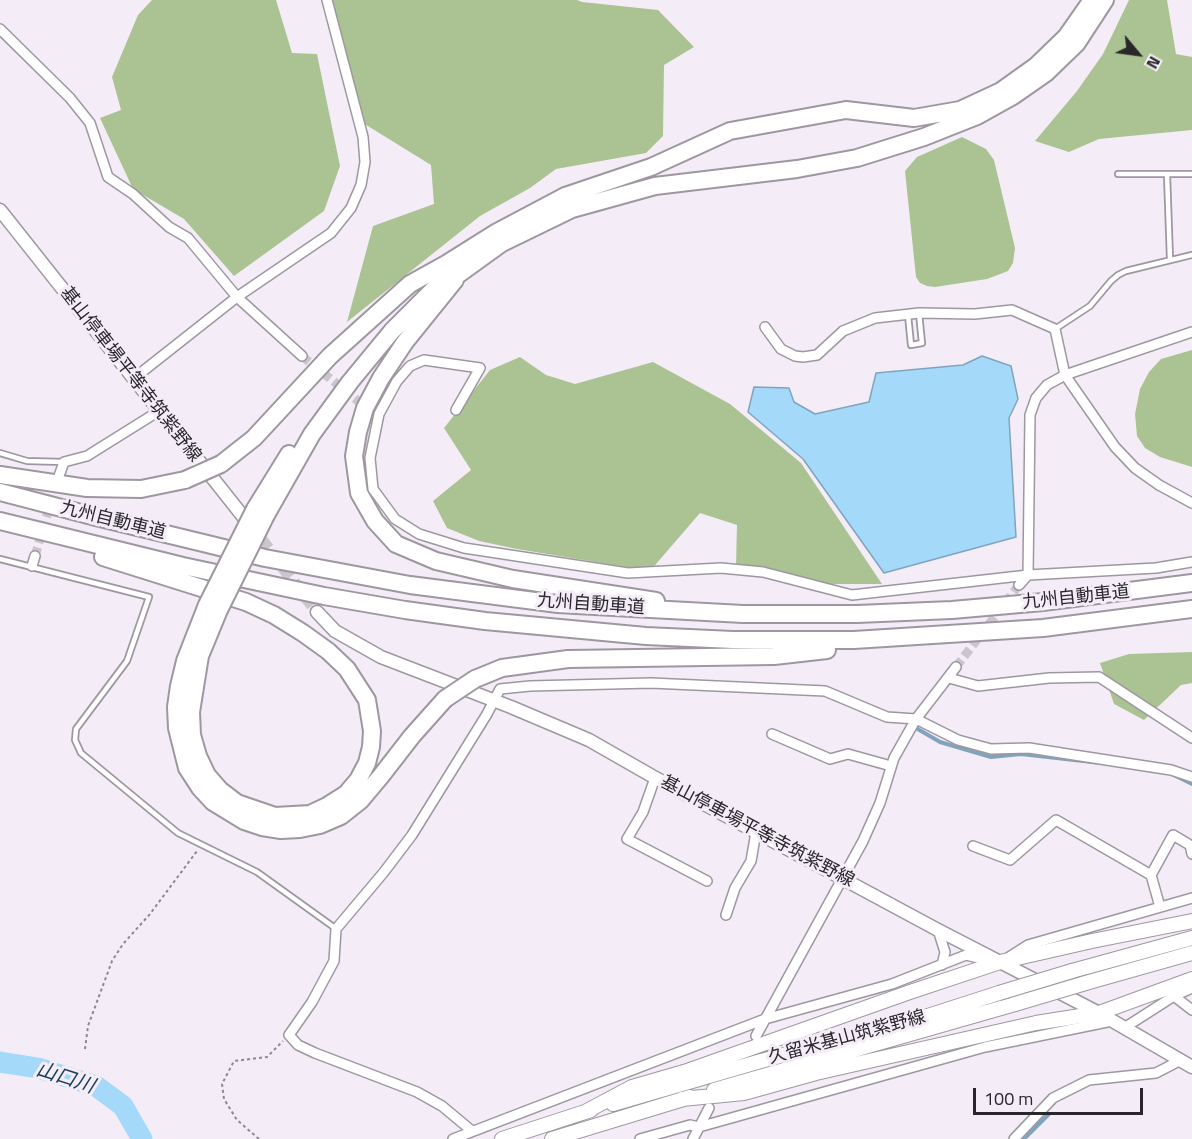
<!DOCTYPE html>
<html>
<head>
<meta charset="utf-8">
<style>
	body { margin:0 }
	#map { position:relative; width:1192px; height:1139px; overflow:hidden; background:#f4edf7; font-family:"Titillium Web",sans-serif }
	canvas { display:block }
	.north { position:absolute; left:1108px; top:24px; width:60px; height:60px; -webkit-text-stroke:4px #f4edf7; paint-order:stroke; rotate:119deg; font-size:16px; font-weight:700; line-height:24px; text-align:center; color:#29272b }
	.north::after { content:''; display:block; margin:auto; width:21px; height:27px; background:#29272b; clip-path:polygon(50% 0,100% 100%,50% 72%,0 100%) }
	.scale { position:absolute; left:973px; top:1088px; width:170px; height:27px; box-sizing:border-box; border:3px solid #29272b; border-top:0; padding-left:8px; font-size:18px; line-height:21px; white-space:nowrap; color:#29272b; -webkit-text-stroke:4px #f4edf7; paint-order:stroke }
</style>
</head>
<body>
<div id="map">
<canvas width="1192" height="1139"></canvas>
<div class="north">N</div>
<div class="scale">100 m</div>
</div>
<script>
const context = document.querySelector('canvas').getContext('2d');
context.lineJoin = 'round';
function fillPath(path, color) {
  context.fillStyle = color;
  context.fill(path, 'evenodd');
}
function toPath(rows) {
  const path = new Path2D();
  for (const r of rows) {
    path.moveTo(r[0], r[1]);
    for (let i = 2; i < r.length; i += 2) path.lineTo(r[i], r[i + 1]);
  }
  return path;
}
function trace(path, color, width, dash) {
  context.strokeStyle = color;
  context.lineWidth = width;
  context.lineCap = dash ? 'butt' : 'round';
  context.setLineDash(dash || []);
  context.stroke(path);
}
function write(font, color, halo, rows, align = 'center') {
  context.font = font + ' "Titillium Web","Noto Sans JP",sans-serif';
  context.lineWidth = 6;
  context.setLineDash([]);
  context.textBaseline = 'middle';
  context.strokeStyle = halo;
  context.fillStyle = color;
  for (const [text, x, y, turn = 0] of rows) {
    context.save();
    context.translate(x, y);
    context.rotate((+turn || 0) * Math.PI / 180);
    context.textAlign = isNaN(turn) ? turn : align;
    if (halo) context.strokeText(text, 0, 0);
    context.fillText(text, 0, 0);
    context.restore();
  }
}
fillPath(toPath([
	[152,0,276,0,292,53,317,54,340,166,324,211,234,276,184,219,133,189,100,118,121,110,112,77,138,15],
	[332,0,577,0,582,2,658,10,694,47,664,65,663,136,646,153,556,169,530,188,480,216,347,322,373,226,434,204,431,165,363,123],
	[1129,0,1167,0,1176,54,1192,57,1192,130,1099,139,1069,152,1035,141,1077,91,1103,54],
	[962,137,986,149,994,160,1015,248,1013,263,1008,271,987,279,935,287,927,286,920,283,916,277,905,171,917,157],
	[1192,350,1192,467,1160,457,1145,448,1137,436,1135,414,1140,389,1149,372,1161,359],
	[520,357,546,375,575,384,653,362,730,404,801,463,882,584,821,584,736,567,737,525,700,513,650,571,517,549,479,541,447,528,433,501,471,470,444,428,490,370],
	[1192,652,1192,683,1181,685,1144,720,1114,704,1100,663,1129,654]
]), '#abc392');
const water = toPath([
	[982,356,1011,366,1018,399,1009,418,1016,537,884,573,803,459,748,412,754,387,789,388,794,402,815,414,869,402,876,373,963,365,982,356]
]);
fillPath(water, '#a5d9fa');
trace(water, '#80a4bc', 1.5);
trace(toPath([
	[916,728,940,742,991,757,1021,754,1101,763],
	[1176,776,1192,784],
	[1024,1139,1049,1114]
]), '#80a4bc', 4);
trace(toPath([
	[0,1062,38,1068,96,1086,123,1106,142,1139]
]), '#a5d9fa', 21);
trace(toPath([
	[302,356,368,409],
	[35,556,57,481],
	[956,667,1019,585]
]), '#cbc5ce', 9, [9, 4.5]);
trace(toPath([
	[261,539,317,612]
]), '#cbc5ce', 12, [12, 6]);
const lane = toPath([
	[1118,174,1167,174],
	[1170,259,1167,174,1192,174],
	[908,315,911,345,922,343,919,313],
	[1055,329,1090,306,1111,281,1118,275,1126,271,1192,255],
	[0,453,27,461,64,462],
	[0,559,149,597,127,661,76,729,75,740,81,753,178,833,257,872,335,928]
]);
const street = toPath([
	[0,29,70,98,90,123,108,177,133,194,169,227,188,238,237,297,302,356],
	[765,327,781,349,795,356,803,357,817,355,843,331,875,318,919,313,975,314,1012,310,1055,329,1065,375,1115,447,1135,468,1159,485,1192,503],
	[133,379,237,297,331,233,351,208,361,185,365,162,363,137,327,0],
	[456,410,480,368,424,360,410,366,397,381,379,414,370,458,373,489,395,519,419,534,464,548,628,573,721,568,763,572,852,595,1028,575,1156,568,1192,562],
	[59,476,64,462,87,456,159,411],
	[32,566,35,556],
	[1019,585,1028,575,1030,415,1036,398,1047,385,1065,375,1192,332],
	[949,678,978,686,1049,678,1099,677,1192,738],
	[772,734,830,759,848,754,891,766],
	[655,778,643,812,627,839,707,881],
	[973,846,1010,860,1056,820,1151,875,1160,907],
	[1151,875,1173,835,1190,845,1192,854],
	[726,915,735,888,751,861,756,832],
	[938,930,945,952,942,965],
	[1009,957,1028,945,1192,898],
	[1174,996,1192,1010],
	[1124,1028,1174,996,1192,988],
	[756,1036,863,841,880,803,894,758,916,719,956,667],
	[472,1131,442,1106,417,1092,315,1053,298,1045,289,1035,312,1002,334,961,336,929,384,872,412,835,487,714,500,689,530,686,651,683,825,691,887,717,916,719,958,740,991,749,1029,748,1171,770,1192,777],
	[453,1139,765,1019,892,984,966,955,991,961],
	[640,1139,690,1125,699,1127,985,1047,1112,1021],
	[693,1139,709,1108],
	[1014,1139,1053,1098,1089,1080,1156,1073,1181,1060]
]);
const secondary = toPath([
	[0,210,253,529],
	[317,612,335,631,381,657,511,707,589,740,652,776,938,930,1099,1013,1192,1067]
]);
const primary = toPath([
	[1072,971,1192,938],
	[1089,982,1192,953],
	[714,1090,1015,1004],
	[682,1099,744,1093,816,1073,1036,1023,1099,1013,1192,979],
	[613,1104,761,1061,909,1022,999,993],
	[585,1112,632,1087,684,1072,910,992,1000,962,1092,941,1192,921],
	[502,1139,591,1110],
	[552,1139,690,1097]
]);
const highway = toPath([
	[455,280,405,342,381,378,365,408,358,432,354,456,359,493,375,521,396,544,436,561,513,579,656,601],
	[221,464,254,438,330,356,410,284,446,264,497,232,565,196,651,167,730,131,846,110,914,118,960,110,1001,91,1036,66,1066,37,1092,0],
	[0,475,87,488,141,489,185,480],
	[0,492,96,517,265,558,410,585,558,604,743,614,857,614,952,610,1043,602,1192,583],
	[255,509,289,454],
	[266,515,312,434,350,382,392,331,435,288,459,274,502,243,572,209,655,186,797,169,857,158,924,137,977,116,1013,96,1046,73,1077,43,1105,0],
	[0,521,183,566,324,596,405,610,485,621,646,636,733,640,854,640,1043,628,1192,609],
	[103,557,246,602,274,615,303,633,328,651,347,669,367,700,372,731,371,747,367,763,358,780,346,794,327,806,310,814,275,816,237,803,220,790,207,775,198,756,192,735,191,712,200,656,219,610],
	[207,605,185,661,179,686,176,707,177,728,187,768,200,788,213,802,244,821,262,827,281,830,300,829,320,825,341,816,360,801,381,776,412,736,445,699],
	[475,679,502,668,568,659,774,656,827,650]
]);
trace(lane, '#9e97a0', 8);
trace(street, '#9e97a0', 12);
trace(secondary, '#9e97a0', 15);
trace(primary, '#9e97a0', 16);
trace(highway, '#9e97a0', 20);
trace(toPath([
	[85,1049,88,1026,112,961,123,944,150,914,197,851],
	[259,1139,237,1120,224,1099,222,1084,234,1061,267,1057,283,1041]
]), '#8c888f', 2, [3, 3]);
trace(lane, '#fff', 4.5);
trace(street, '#fff', 9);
trace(secondary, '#fff', 12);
trace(primary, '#fff', 14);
trace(highway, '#fff', 16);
const primaryBridge = toPath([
	[999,993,1072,971],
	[1015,1004,1089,982]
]);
const highwayBridge = toPath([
	[185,480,221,464],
	[207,605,255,509],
	[219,610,266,515],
	[445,699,475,679]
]);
trace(primaryBridge, '#9e97a0', 16, []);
trace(highwayBridge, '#9e97a0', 20, []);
trace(primaryBridge, '#fff', 14);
trace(highwayBridge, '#fff', 16);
write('18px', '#29272b', '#f4edf7', [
	["基山停車場平等寺筑紫野線",130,375,52],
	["九州自動車道",113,521,14],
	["九州自動車道",1076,598,-6],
	["九州自動車道",591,605,4],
	["基山停車場平等寺筑紫野線",757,832,28],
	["久留米基山筑紫野線",847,1038,-15]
]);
write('italic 20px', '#143d54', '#f4edf7', [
	["山口川",65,1079,18]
]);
</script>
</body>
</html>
